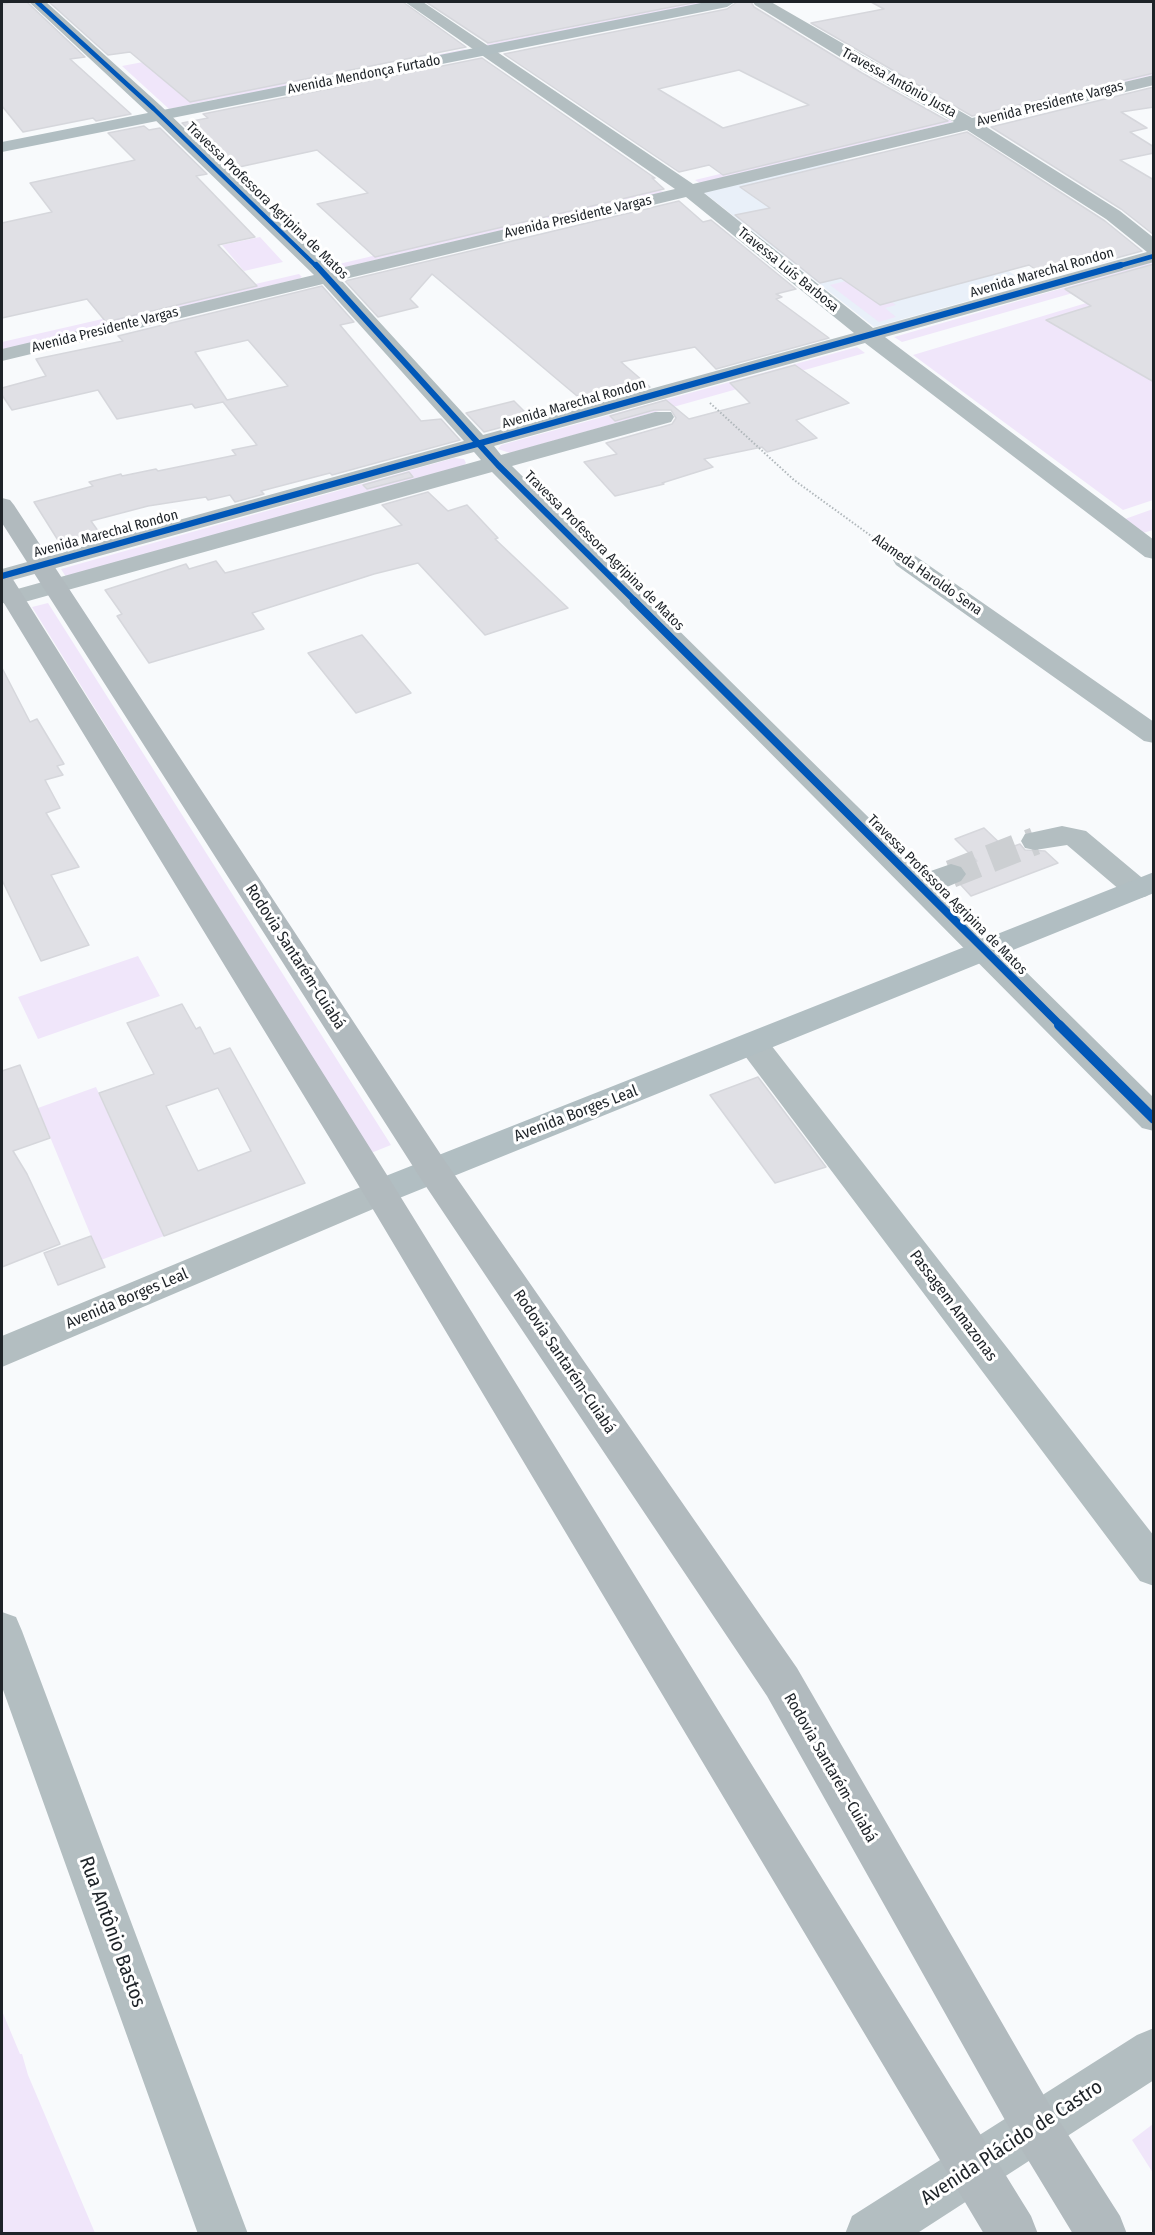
<!DOCTYPE html>
<html>
<head>
<meta charset="utf-8">
<style>
	body { margin:0 }
	#map { position:relative; width:1155px; height:2235px; overflow:hidden; background:#f8fafc; font-family:"Fira Sans Condensed",sans-serif }
	canvas { display:block }
	.frame { position:absolute; inset:0; border:3px solid #1e2328; pointer-events:none }
</style>
</head>
<body>
<div id="map">
<canvas width="1155" height="2235"></canvas>
<div class="frame"></div>
</div>
<script>
const context = document.querySelector('canvas').getContext('2d');
context.lineJoin = 'round';
function fillPath(path, color) {
  context.fillStyle = color;
  context.fill(path, 'evenodd');
}
function toPath(rows) {
  const path = new Path2D();
  for (const r of rows) {
    path.moveTo(r[0], r[1]);
    for (let i = 2; i < r.length; i += 2) path.lineTo(r[i], r[i + 1]);
  }
  return path;
}
function trace(path, color, width, dash) {
  context.strokeStyle = color;
  context.lineWidth = width;
  context.lineCap = dash ? 'butt' : 'round';
  context.setLineDash(dash || []);
  context.stroke(path);
}
function write(font, color, halo, rows, align = 'center') {
  context.font = font + ' "Fira Sans Condensed",sans-serif';
  context.lineWidth = 6;
  context.setLineDash([]);
  context.textBaseline = 'middle';
  context.strokeStyle = halo;
  context.fillStyle = color;
  for (const [text, x, y, turn = 0] of rows) {
    context.save();
    context.translate(x, y);
    context.rotate((+turn || 0) * Math.PI / 180);
    context.textAlign = isNaN(turn) ? turn : align;
    if (halo) context.strokeText(text, 0, 0);
    context.fillText(text, 0, 0);
    context.restore();
  }
}
fillPath(toPath([
	[839,157,1028,284,874,327,702,191]
]), '#e9f0f9');
fillPath(toPath([
	[698,2,720,2,491,47,486,44],
	[465,49,468,52,220,102,217,99,169,109,122,66,143,62,181,95,270,77,307,66,323,77,285,86],
	[1153,70,1153,75,983,116,978,113],
	[948,119,953,122,701,184,695,180],
	[655,189,664,192,342,268,339,264],
	[260,237,283,262,244,271,222,245],
	[1153,262,1153,270,902,342,894,337],
	[299,274,302,277,298,279,2,350,2,342],
	[858,278,896,305,885,308,896,317,879,322,830,285],
	[1153,283,1153,500,1123,510,913,355],
	[857,347,865,353,510,453,498,449,501,445],
	[454,458,464,459,466,463,463,466,66,577,61,569],
	[1153,509,1153,530,1143,533,1125,519],
	[48,603,391,1145,371,1153,32,607],
	[138,956,160,996,38,1039,18,997],
	[96,1087,164,1236,101,1260,38,1108],
	[2,2011,20,2054,22,2054,28,2075,95,2233,2,2233],
	[1153,2124,1153,2173,1132,2140]
]), '#f0e6fa');
const building = toPath([
	[13,2,27,2,85,57,70,59,131,114,96,121,93,118,23,132,2,106,2,4,13,2],
	[49,2,403,2,466,47,190,102,130,52,108,55,49,2],
	[426,2,697,2,488,43,426,2],
	[737,2,751,2,754,7,862,73,948,121,723,175,709,165,679,172,504,54,727,9,737,2],
	[739,70,809,105,723,128,658,89,739,70],
	[871,2,1154,2,1154,73,972,116,811,23,884,9,871,2],
	[482,58,655,178,652,178,664,189,375,257,317,204,368,193,317,150,230,169,182,123,208,118,203,114,482,58],
	[1154,87,1154,107,1121,112,1147,128,1130,132,1154,147,1154,153,1120,160,1154,180,1154,235,1121,209,991,127,1154,87],
	[144,126,149,130,160,128,207,174,196,176,255,237,218,245,257,286,106,322,87,299,2,318,2,223,52,212,30,183,135,160,108,133,144,126],
	[967,132,1105,221,1142,251,1047,277,1029,265,880,305,841,278,820,283,735,215,770,208,740,187,967,132],
	[679,201,703,222,711,220,796,289,776,294,782,297,776,299,829,338,716,369,695,347,621,362,650,387,594,402,584,394,577,396,432,274,410,299,418,307,378,317,345,281,679,201],
	[1154,264,1154,382,1046,320,1091,306,1065,289,1154,264],
	[322,286,354,322,340,325,421,421,441,419,460,440,332,475,330,473,261,491,264,494,235,502,230,495,208,500,206,497,148,506,91,521,101,535,61,545,34,502,93,486,89,482,121,474,122,476,156,469,158,471,236,455,232,450,257,445,223,402,195,408,192,404,117,419,98,390,12,410,2,395,2,388,46,376,36,359,123,341,118,336,322,286],
	[248,340,288,386,227,400,195,352,248,340],
	[795,365,849,403,796,420,817,438,767,452,762,447,704,459,713,467,662,483,664,484,615,496,584,462,617,454,606,443,672,424,676,418,671,410,654,410,615,421,610,416,666,400,689,419,750,403,730,383,795,365],
	[514,401,532,419,484,432,466,413,514,401],
	[409,472,413,477,367,489,363,485,409,472],
	[428,492,448,511,467,505,498,538,495,539,568,608,485,635,418,563,374,574,252,613,264,629,149,663,117,616,122,614,105,590,186,564,189,569,216,561,225,573,233,571,402,525,382,505,428,492],
	[362,635,411,693,356,713,308,653,362,635],
	[2,668,30,722,37,719,64,764,57,766,63,775,45,780,60,808,46,813,79,867,51,875,89,945,41,961,2,880,2,668],
	[984,828,1006,849,1020,844,1025,850,1045,851,1058,863,971,896,960,884,968,874,963,866,977,861,955,839,984,828],
	[182,1004,196,1029,200,1027,214,1054,230,1048,305,1183,164,1236,99,1093,154,1074,127,1023,182,1004],
	[218,1088,251,1151,198,1171,166,1106,218,1088],
	[20,1065,50,1138,13,1151,27,1174,60,1244,2,1267,2,1071,20,1065],
	[758,1077,826,1167,775,1183,710,1095,758,1077],
	[91,1236,105,1267,58,1285,44,1253,91,1236]
]);
fillPath(building, '#e0e0e5');
trace(building, '#d6d7dc', 1.5);
trace(toPath([
	[951,874,1035,841]
]), '#cccfd2', 28, [28, 14]);
trace(toPath([
	[710,403,794,480,885,546]
]), '#b0b7bb', 2, [1.5, 2]);
fillPath(toPath([
	[29,2,46,2,160,105,332,270,675,189,405,2,423,2,693,184,954,122,863,71,755,5,753,2,771,2,972,118,1154,75,1154,85,985,126,1120,211,1154,238,1154,262,885,337,1154,540,1154,559,1145,557,865,343,494,446,501,455,655,412,671,412,674,417,671,422,512,466,925,873,951,864,961,867,966,874,961,881,942,889,1154,1098,1154,1131,1142,1128,492,472,21,603,12,605,3,603,3,593,481,460,474,452,2,583,2,569,464,441,323,284,2,361,2,349,314,275,148,113,29,2],
	[967,130,1106,219,1147,252,873,328,704,193,967,130],
	[686,197,854,333,483,435,341,280,686,197],
	[905,553,914,555,1154,722,1154,743,1144,741,896,565,893,560,896,555,905,553],
	[1062,826,1086,831,1147,882,1152,889,1147,896,1137,899,1127,896,1067,845,1035,850,1025,848,1021,841,1025,834,1062,826],
	[753,1032,764,1036,1154,1536,1154,1586,1140,1581,742,1052,737,1044,742,1036,753,1032],
	[380,1179,392,1183,397,1192,392,1201,2,1367,2,1336,380,1179],
	[2,1612,16,1617,22,1631,248,2234,198,2234,2,1687,2,1612],
	[1154,2028,1154,2080,916,2234,845,2234,852,2216,1137,2035,1154,2028]
]), '#b3bec1');
fillPath(toPath([
	[706,2,735,2,727,7,2,152,2,142,706,2],
	[1154,872,1154,893,392,1201,380,1205,368,1201,363,1192,368,1183,1154,872]
]), '#b1bec2');
fillPath(toPath([
	[2,498,10,500,14,505,445,1161,797,1668,1053,2111,1120,2216,1127,2234,1073,2234,1019,2145,767,1696,421,1179,2,523,2,498],
	[2,574,11,576,14,581,392,1183,1031,2216,1038,2234,984,2234,368,1201,2,600,2,574]
]), '#b1babe');
trace(toPath([
	[37,2,154,109,317,267],
	[1115,267,1154,256]
]), '#0057b8', 4.5);
trace(toPath([
	[316,265,498,465,636,602],
	[2,576,1121,265]
]), '#0057b8', 6);
trace(toPath([
	[634,601,1061,1026]
]), '#0057b8', 8);
trace(toPath([
	[1059,1025,1154,1119]
]), '#0057b8', 10);
write('14px', '#1e2328', '#fff', [
	["Avenida Mendonça Furtado",364,75,-11],
	["Travessa Antônio Justa",899,83,29],
	["Avenida Presidente Vargas",1050,104,-14],
	["Travessa Professora Agripina de Matos",267,201,44],
	["Avenida Presidente Vargas",578,217,-13],
	["Travessa Luís Barbosa",788,270,39],
	["Avenida Marechal Rondon",1042,273,-16],
	["Avenida Presidente Vargas",105,330,-14],
	["Avenida Marechal Rondon",574,404,-16],
	["Avenida Marechal Rondon",106,534,-15],
	["Travessa Professora Agripina de Matos",604,551,45],
	["Alameda Haroldo Sena",927,575,35],
	["Travessa Professora Agripina de Matos",947,895,45]
]);
write('16px', '#1e2328', '#fff', [
	["Rodovia Santarém-Cuiabá",295,957,57],
	["Avenida Borges Leal",576,1114,-21],
	["Avenida Borges Leal",127,1299,-23],
	["Passagem Amazonas",953,1306,53],
	["Rodovia Santarém-Cuiabá",564,1362,56],
	["Rodovia Santarém-Cuiabá",830,1768,60]
]);
write('20px', '#1e2328', '#fff', [
	["Rua Antônio Bastos",112,1932,70],
	["Avenida Plácido de Castro",1012,2143,-33]
]);
</script>
</body>
</html>
